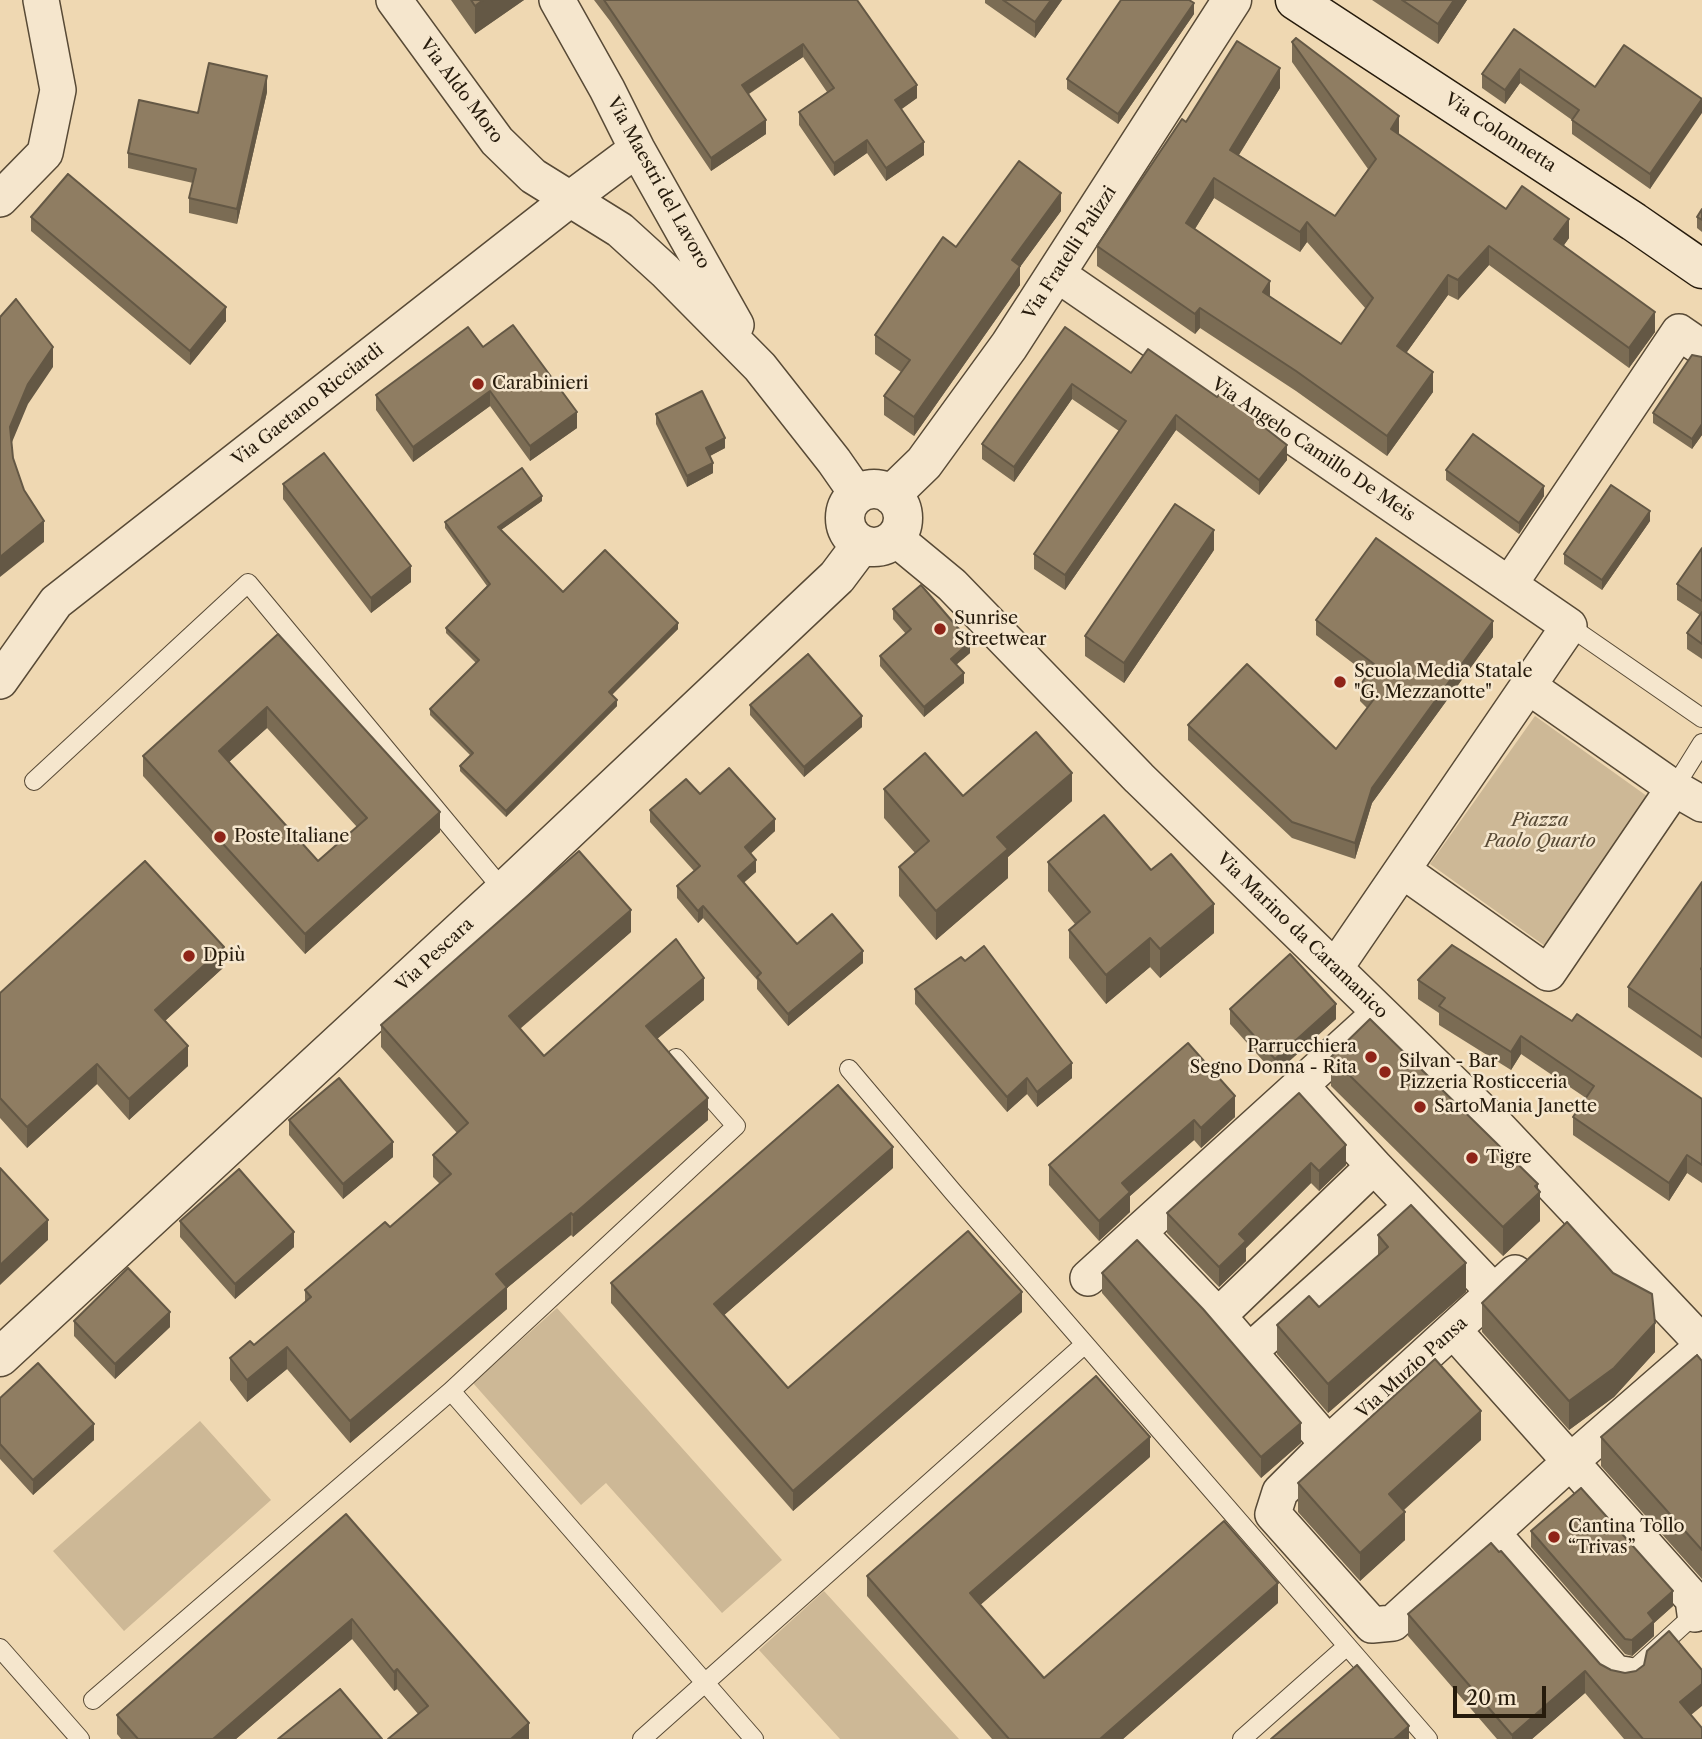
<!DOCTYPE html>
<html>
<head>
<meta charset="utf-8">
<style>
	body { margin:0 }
	#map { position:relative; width:1702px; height:1739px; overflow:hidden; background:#efd8b2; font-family:"Libre Caslon Text",serif }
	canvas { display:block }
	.scale { position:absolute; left:1453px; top:1686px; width:93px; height:32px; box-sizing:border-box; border:4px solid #261b0c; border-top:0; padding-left:9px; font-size:21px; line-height:24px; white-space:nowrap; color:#261b0c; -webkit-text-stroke:5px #f5e6cd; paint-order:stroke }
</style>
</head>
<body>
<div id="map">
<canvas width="1702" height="1739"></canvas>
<div class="scale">20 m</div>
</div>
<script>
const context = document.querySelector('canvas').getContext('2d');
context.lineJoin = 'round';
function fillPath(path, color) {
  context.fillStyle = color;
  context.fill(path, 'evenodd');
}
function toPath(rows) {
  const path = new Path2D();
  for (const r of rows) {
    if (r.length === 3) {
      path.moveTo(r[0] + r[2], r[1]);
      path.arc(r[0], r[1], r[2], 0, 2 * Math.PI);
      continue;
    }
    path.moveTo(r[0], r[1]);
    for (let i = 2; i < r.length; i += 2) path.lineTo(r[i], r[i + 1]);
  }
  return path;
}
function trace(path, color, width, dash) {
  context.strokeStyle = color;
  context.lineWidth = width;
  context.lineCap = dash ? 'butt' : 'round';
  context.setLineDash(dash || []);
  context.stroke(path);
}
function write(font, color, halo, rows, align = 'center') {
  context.font = font + ' "Libre Caslon Text",serif';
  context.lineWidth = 5;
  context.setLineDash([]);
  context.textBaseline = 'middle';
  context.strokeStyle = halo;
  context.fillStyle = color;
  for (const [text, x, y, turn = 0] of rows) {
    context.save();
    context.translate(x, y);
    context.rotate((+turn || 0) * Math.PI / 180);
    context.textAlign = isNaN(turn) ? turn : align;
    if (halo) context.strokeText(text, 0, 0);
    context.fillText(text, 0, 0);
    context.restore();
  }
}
fillPath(toPath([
	[1535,716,1651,799,1545,946,1430,864],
	[557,1308,782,1560,722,1613,606,1483,581,1505,473,1383],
	[200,1421,271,1500,124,1631,53,1551],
	[824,1591,959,1739,840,1739,759,1650]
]), '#cdb896');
const service = toPath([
	[1569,626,1702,718],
	[34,781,248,583,504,891],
	[1674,788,1702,743],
	[849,1069,953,1192,1428,1739],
	[451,1391,754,1739],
	[0,1648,80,1739],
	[1628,1675,1695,1614],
	[93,1700,451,1391,736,1126,676,1058],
	[642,1739,1085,1344],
	[1242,1739,1347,1646]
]);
const minor = toPath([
	[394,0,497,141,533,176,620,230,665,271,760,367,834,461,857,494],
	[557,0,607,89,637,149,736,325],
	[0,199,45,153,58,90,41,0],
	[1057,274,1569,626,1335,968],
	[895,538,952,585,1139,778,1496,1125,1702,1343],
	[1509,585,1679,332,1702,348],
	[0,681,56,602,570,199,637,149],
	[1528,686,1674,788,1702,804],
	[1402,870,1548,973,1674,788],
	[1300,1085,1374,1166,1218,1316,1328,1444],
	[1374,1166,1495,1293],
	[1139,1233,1218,1316],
	[1515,1273,1328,1444,1280,1492,1273,1514,1372,1625,1393,1623,1571,1461,1702,1347],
	[1088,1278,1370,1022],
	[1454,1331,1693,1599,1695,1614],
	[1250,1351,1412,1206],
	[1493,1534,1615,1673,1628,1675]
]);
const tertiary = toPath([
	[874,518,29],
	[891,495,924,463,1009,346,1232,0],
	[0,1357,504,891,837,577,861,545]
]);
const secondary = toPath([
	[1295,0,1634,222,1702,269]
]);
trace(service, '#584a36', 20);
trace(minor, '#584a36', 38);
trace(tertiary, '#584a36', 41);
trace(secondary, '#261b0c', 41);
trace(service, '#f5e6cd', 18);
trace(minor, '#f5e6cd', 35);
trace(tertiary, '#f5e6cd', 38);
trace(secondary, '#f5e6cd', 38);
fillPath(toPath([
	[451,0,524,0,475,34],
	[594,0,857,0,917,98,901,109,924,155,886,181,867,153,834,176,799,125,799,112,827,92,803,57,749,94,766,134,711,171,610,21],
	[985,0,1062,0,1035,38,985,3],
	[1372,0,1467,0,1438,44],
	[1194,14,1118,124,1067,89,1067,79],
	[1514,29,1595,87,1702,99,1650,189,1572,134,1572,120,1520,83,1505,104,1482,88,1482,74],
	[1292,42,1399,135,1506,209,1569,238,1564,245,1655,332,1629,368,1489,265,1458,300,1448,295,1406,353,1433,392,1387,456,1296,391,1200,328,1195,334,1097,266,1097,246,1186,122,1280,88,1239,155,1335,216,1368,169,1292,62],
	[1214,198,1300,252,1307,242,1366,309,1341,344,1270,297,1195,229],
	[267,92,237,224,189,213,189,198,193,183,128,168,128,153,198,113],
	[1702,209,1702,232,1697,228,1697,217],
	[1061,211,1020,267,1020,285,914,436,884,415,884,396,901,372,875,354,875,335,956,247],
	[31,217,226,321,190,365,31,231],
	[1065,327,1131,373,1287,460,1259,495,1176,430,1065,590,1034,569,1034,554,1119,431,1072,399,1014,482,982,459,982,444],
	[483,347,577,428,530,461,490,406,413,462,376,410,376,395],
	[1702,357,1702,435,1692,449,1653,423,1653,413],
	[656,414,725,448,710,456,713,473,687,487,656,424],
	[1446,470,1544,496,1519,534,1446,480],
	[283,484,411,582,371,613,283,499],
	[542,501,501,530,563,592,678,629,611,695,617,706,506,817,460,771,460,766,471,756,430,715,430,709,476,663,446,633,446,628,487,586,445,528,445,522],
	[1650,521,1602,590,1564,564,1564,554],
	[1702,548,1702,659,1687,649,1687,633,1700,615,1677,600,1677,584],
	[1214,550,1124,683,1085,656,1085,636],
	[893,609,970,653,956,665,964,683,924,717,880,666,880,656,906,634,893,619],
	[1316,620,1493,637,1372,803,1355,859,1292,838,1188,740,1188,725,1336,749,1367,708,1360,701,1360,686,1367,674,1316,635],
	[278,634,440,832,305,954,143,776,143,756],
	[267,728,357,827,318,861,229,762],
	[750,705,862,727,804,777,750,715],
	[884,789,963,796,1072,801,1008,857,1008,878,936,940,899,896,899,867,915,853,884,818],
	[700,794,775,831,750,853,756,872,743,883,797,944,863,963,788,1026,757,989,757,980,703,918,698,923,677,898,677,886,694,871,650,822,650,810],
	[1048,862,1151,870,1214,933,1160,978,1150,967,1106,1004,1069,958,1069,930,1075,924,1048,891],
	[1702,882,1702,1058,1628,1007,1628,987],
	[631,932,520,1029,544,1056,704,1000,657,1039,708,1120,573,1237,571,1235,507,1288,507,1309,350,1443,287,1369,247,1402,230,1380,230,1358,254,1345,305,1302,305,1290,390,1227,440,1184,433,1177,433,1155,457,1133,381,1047,381,1025],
	[965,961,1072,1078,1037,1107,1027,1094,1007,1112,915,1004,915,989],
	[224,967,165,1021,188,1066,129,1120,97,1084,27,1148,0,1118,0,993],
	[1418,980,1572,1021,1702,1099,1702,1183,1687,1173,1669,1201,1573,1135,1573,1117,1586,1098,1521,1054,1511,1070,1439,1025,1439,1013,1418,999],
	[1230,1009,1336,1019,1275,1074,1230,1024],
	[1188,1043,1235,1117,1201,1148,1194,1140,1130,1196,1130,1212,1099,1241,1049,1185,1049,1165],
	[1331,1057,1538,1189,1540,1221,1503,1256,1331,1086],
	[1299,1093,1346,1165,1319,1191,1311,1183,1246,1248,1246,1261,1219,1287,1167,1233,1167,1213],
	[289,1120,393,1157,343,1199,289,1135],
	[893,1168,724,1315,788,1388,1022,1312,793,1511,611,1303,611,1283],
	[180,1221,294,1247,235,1299,180,1237],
	[1378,1235,1466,1292,1328,1413,1277,1354,1277,1325,1319,1307,1378,1257],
	[1102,1273,1301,1443,1261,1478,1102,1293],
	[1482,1303,1655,1352,1614,1397,1569,1430,1482,1332],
	[74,1321,170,1327,115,1379,74,1336],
	[1702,1361,1702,1579,1601,1466,1601,1437],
	[0,1398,94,1440,33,1495,0,1459],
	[1481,1440,1404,1510,1405,1540,1360,1581,1298,1512,1298,1483],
	[1150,1457,980,1605,1044,1678,1278,1603,1123,1739,992,1739,867,1596,867,1576],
	[346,1514,529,1739,418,1714,397,1689,394,1691,352,1639,236,1739,121,1739,117,1734,117,1715],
	[1531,1531,1673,1606,1654,1623,1654,1636,1632,1656,1625,1654,1531,1547],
	[1408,1614,1600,1664,1691,1715,1702,1739,1624,1739,1585,1693,1532,1739,1497,1739,1408,1636]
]), '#7b6c54');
fillPath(toPath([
	[483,0,524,0,475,34,475,6],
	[1051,0,1062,0,1035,38,1035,22],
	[1454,0,1467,0,1438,44,1438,24],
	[1194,3,1194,14,1118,124,1118,114],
	[803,44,803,57,742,98,742,85],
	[1280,68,1280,88,1230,169,1230,150],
	[1520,69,1520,83,1505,104,1505,90],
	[267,76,267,92,237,224,237,209],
	[917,85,917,98,895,114,895,100],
	[1702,99,1702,113,1650,189,1650,174],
	[1399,116,1399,136,1391,129],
	[766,120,766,134,711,171,711,158],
	[867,140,867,153,834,176,834,163],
	[924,142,924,155,886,181,886,168],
	[1214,178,1214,198,1186,243,1186,223],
	[1061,193,1061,211,1020,267,1020,285,914,436,914,417,1012,260],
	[1569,219,1569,238,1554,259,1554,239],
	[1307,222,1307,242,1300,252,1300,232],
	[1489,246,1489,265,1458,300,1458,280],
	[1448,275,1448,295,1397,366,1397,346],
	[1270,281,1270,301,1263,292],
	[226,307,226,321,190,365,190,351],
	[1200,308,1200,328,1195,334,1195,314],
	[1655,312,1655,332,1629,368,1629,348],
	[53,347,53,367,28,404,10,447,10,427,28,384],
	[1433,372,1433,392,1387,456,1387,436],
	[1072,384,1072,399,1014,482,1014,467],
	[490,391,490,406,413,462,413,447],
	[577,412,577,428,530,461,530,446],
	[1176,415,1176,430,1065,590,1065,575],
	[1702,424,1702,435,1692,449,1692,439],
	[725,438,725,448,706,458,706,448],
	[1287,445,1287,460,1259,495,1259,480],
	[713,463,713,473,687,487,687,476],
	[1544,486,1544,496,1519,534,1519,523],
	[542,496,542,501,498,532,498,527],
	[1650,511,1650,521,1602,590,1602,580],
	[44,521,44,542,0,577,0,557],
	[1214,530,1214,550,1124,683,1124,663],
	[411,566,411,582,371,613,371,598],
	[1493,621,1493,637,1372,803,1355,859,1355,843,1372,788],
	[678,623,678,629,609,698,609,692],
	[970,642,970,653,951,669,951,659],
	[964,673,964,683,924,717,924,707],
	[617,700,617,706,506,817,506,811],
	[267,707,267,728,219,771,219,751],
	[862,716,862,727,804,777,804,767],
	[1072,773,1072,801,1008,857,1008,878,936,940,936,911,997,837],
	[440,812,440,832,305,954,305,934],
	[775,819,775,831,745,859,745,847],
	[756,860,756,872,738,888,738,876],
	[1214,904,1214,933,1160,978,1160,949],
	[703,906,703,918,698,923,698,911],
	[631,910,631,932,509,1038,509,1016],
	[1150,938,1150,967,1106,1004,1106,975],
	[224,947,224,967,155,1030,155,1010],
	[863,951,863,963,788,1026,788,1014],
	[704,978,704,1000,646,1048,646,1026],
	[1336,1004,1336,1019,1275,1074,1275,1059],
	[1521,1036,1521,1054,1511,1070,1511,1052],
	[188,1046,188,1066,129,1120,129,1099],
	[1072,1063,1072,1078,1037,1107,1037,1092],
	[97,1064,97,1084,27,1148,27,1127],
	[1027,1078,1027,1094,1007,1112,1007,1097],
	[1235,1096,1235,1117,1201,1148,1201,1128],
	[708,1098,708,1120,573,1237,573,1215],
	[1194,1120,1194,1140,1130,1196,1130,1212,1099,1241,1099,1221,1122,1183],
	[393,1142,393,1157,343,1199,343,1184],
	[1346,1145,1346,1165,1319,1191,1319,1171],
	[893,1147,893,1168,714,1324,714,1304],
	[1687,1155,1687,1173,1669,1201,1669,1183],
	[1311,1163,1311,1183,1246,1248,1246,1261,1219,1287,1219,1267,1239,1234],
	[1538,1184,1538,1194,1540,1192,1540,1221,1503,1256,1503,1227],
	[571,1213,571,1235,507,1288,507,1309,350,1443,350,1421,496,1274],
	[48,1220,48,1240,0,1285,0,1265],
	[294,1232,294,1247,235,1299,235,1284],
	[1466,1263,1466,1292,1328,1413,1328,1384],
	[1022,1292,1022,1312,793,1511,793,1491],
	[170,1312,170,1327,115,1379,115,1364],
	[1655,1323,1655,1352,1614,1397,1569,1430,1569,1401],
	[287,1347,287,1369,247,1402,247,1380],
	[1481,1411,1481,1440,1389,1523,1389,1494],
	[1301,1423,1301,1443,1261,1478,1261,1457],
	[94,1424,94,1440,33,1495,33,1480],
	[1150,1437,1150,1457,970,1614,970,1593],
	[1405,1512,1405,1540,1360,1581,1360,1553],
	[1278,1583,1278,1603,1123,1739,1100,1739],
	[1673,1591,1673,1606,1654,1623,1654,1636,1632,1656,1632,1640,1648,1613],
	[352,1619,352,1639,236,1739,213,1739],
	[397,1669,397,1689,394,1691,394,1672],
	[1585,1671,1585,1693,1532,1739,1512,1739,1512,1735],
	[1702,1684,1702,1706,1680,1724,1680,1702],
	[529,1723,529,1739,511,1739],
	[1409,1726,1409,1739,1394,1739]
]), '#645845');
const building = toPath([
	[471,0,483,0,475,6,471,0],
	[604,0,857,0,917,85,895,100,924,142,886,168,867,140,834,163,799,112,834,88,803,44,742,85,766,120,711,158,604,0],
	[1003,0,1051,0,1035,22,1003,0],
	[1121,0,1189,0,1194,3,1118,114,1067,79,1121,0],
	[1402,0,1454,0,1438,24,1402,0],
	[1514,29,1595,87,1624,45,1702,99,1650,174,1572,120,1579,110,1520,69,1505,90,1482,74,1514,29],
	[1296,38,1399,116,1391,129,1506,209,1522,186,1569,219,1554,239,1655,312,1629,348,1489,246,1458,280,1448,275,1397,346,1433,372,1387,436,1296,371,1200,308,1195,314,1097,246,1182,119,1186,122,1237,41,1280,68,1230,150,1335,216,1376,159,1292,42,1296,38],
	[1214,178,1300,232,1307,222,1373,298,1341,344,1263,292,1270,281,1186,223,1214,178],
	[209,63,267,76,237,209,189,198,196,169,128,153,139,100,198,113,209,63],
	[1019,161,1061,193,1012,260,1020,266,914,417,884,396,910,360,875,335,943,237,956,247,1019,161],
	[68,174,226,307,190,351,31,217,68,174],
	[1702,209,1702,220,1697,217,1702,209],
	[16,299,53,347,28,384,10,427,13,458,24,490,44,521,0,557,0,317,16,299],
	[513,325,577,412,530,446,490,391,413,447,376,395,468,327,483,347,513,325],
	[1065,327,1131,373,1148,349,1217,397,1219,395,1242,410,1287,445,1259,480,1176,415,1065,575,1034,554,1126,421,1072,384,1014,467,982,444,1065,327],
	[1692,355,1702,357,1702,424,1692,439,1653,413,1692,355],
	[702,391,725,438,706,448,713,463,687,476,656,414,702,391],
	[1473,434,1544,486,1519,523,1446,470,1473,434],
	[324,453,411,566,371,598,283,484,324,453],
	[522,468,542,496,498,527,563,592,605,550,678,623,609,692,617,700,506,811,460,766,473,753,430,709,479,660,446,628,490,584,445,522,522,468],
	[1611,485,1650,511,1602,580,1564,554,1611,485],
	[1175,504,1214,530,1124,663,1085,636,1175,504],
	[1376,538,1493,621,1372,788,1355,843,1292,822,1188,725,1247,664,1336,749,1374,699,1360,686,1374,664,1316,620,1376,538],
	[1702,548,1702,601,1677,584,1702,548],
	[921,585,970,642,951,659,964,673,924,707,880,656,911,629,893,609,921,585],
	[1702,612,1702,644,1687,633,1702,612],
	[278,634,440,812,305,934,143,756,278,634],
	[267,707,367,818,318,861,219,751,267,707],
	[808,654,862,716,804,767,750,705,808,654],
	[1036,732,1072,773,997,837,1008,849,936,911,899,867,929,841,884,789,925,753,963,796,1036,732],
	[729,768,775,819,745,847,756,860,738,876,797,944,832,914,863,951,788,1014,757,977,761,973,703,906,698,911,677,886,700,866,650,810,686,779,700,794,729,768],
	[1104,815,1151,870,1171,854,1214,904,1160,949,1150,938,1106,975,1069,930,1090,912,1048,862,1104,815],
	[579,851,631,910,509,1016,544,1056,676,939,704,978,646,1026,708,1098,573,1215,571,1213,496,1274,507,1287,350,1421,287,1347,247,1380,230,1358,250,1341,254,1345,311,1297,305,1290,385,1222,390,1227,451,1174,433,1155,468,1123,381,1025,579,851],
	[145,861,224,947,155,1010,188,1046,129,1099,97,1064,27,1127,0,1098,0,993,145,861],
	[1702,882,1702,967,1701,969,1702,970,1702,1038,1628,987,1702,882],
	[1452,945,1572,1021,1577,1014,1702,1099,1702,1165,1687,1155,1669,1183,1573,1117,1594,1086,1521,1036,1511,1052,1439,1006,1445,998,1418,980,1452,945],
	[984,946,1072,1063,1037,1092,1027,1078,1007,1097,915,989,961,957,965,961,984,946],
	[1290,954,1336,1004,1275,1059,1230,1009,1290,954],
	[1370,1019,1538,1184,1535,1186,1540,1192,1503,1227,1331,1057,1370,1019],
	[1188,1043,1235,1096,1201,1128,1194,1120,1122,1183,1130,1192,1099,1221,1049,1165,1188,1043],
	[339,1078,393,1142,343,1184,289,1120,339,1078],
	[838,1085,893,1147,714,1304,788,1388,968,1231,1022,1292,793,1491,611,1283,838,1085],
	[1299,1093,1346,1145,1319,1171,1311,1163,1239,1234,1246,1241,1219,1267,1167,1213,1299,1093],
	[0,1168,48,1220,0,1265,0,1168],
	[239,1169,294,1232,235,1284,180,1221,239,1169],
	[1411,1205,1466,1263,1328,1384,1277,1325,1309,1296,1319,1307,1388,1247,1378,1235,1411,1205],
	[1567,1222,1613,1273,1652,1294,1655,1323,1614,1368,1569,1401,1482,1303,1567,1222],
	[1137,1240,1203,1309,1301,1423,1261,1457,1102,1273,1137,1240],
	[128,1268,170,1312,115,1364,74,1321,128,1268],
	[1697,1355,1702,1361,1702,1550,1601,1437,1697,1355],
	[1435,1359,1481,1411,1389,1494,1405,1512,1360,1553,1298,1483,1435,1359],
	[38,1363,94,1424,33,1480,0,1444,0,1398,38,1363],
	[1096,1376,1150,1437,970,1593,1044,1678,1224,1521,1278,1583,1100,1739,1009,1739,867,1576,1096,1376],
	[1581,1488,1673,1591,1648,1613,1654,1621,1632,1640,1625,1639,1531,1531,1581,1488],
	[346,1514,529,1723,511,1739,388,1739,428,1706,397,1669,394,1672,352,1619,213,1739,138,1739,117,1715,346,1514],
	[1491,1543,1499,1552,1501,1551,1600,1664,1611,1670,1625,1673,1636,1671,1644,1665,1647,1651,1669,1631,1702,1670,1702,1684,1680,1702,1702,1728,1702,1739,1643,1739,1585,1671,1512,1735,1408,1614,1491,1543],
	[1357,1665,1409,1726,1394,1739,1271,1739,1357,1665],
	[340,1689,382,1739,278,1739,340,1689]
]);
fillPath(building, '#8f7d62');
trace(building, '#645845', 2);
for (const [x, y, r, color] of [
	[478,384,7,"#8f2418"],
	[940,629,7,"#8f2418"],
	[1340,682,7,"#8f2418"],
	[220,837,7,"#8f2418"],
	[189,956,7,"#8f2418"],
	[1371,1057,7,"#8f2418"],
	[1385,1072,7,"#8f2418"],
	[1420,1107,7,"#8f2418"],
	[1472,1158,7,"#8f2418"],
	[1554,1537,7,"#8f2418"]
]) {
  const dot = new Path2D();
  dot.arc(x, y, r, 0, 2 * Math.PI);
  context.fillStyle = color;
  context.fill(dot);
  trace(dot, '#f5e6cd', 2.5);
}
write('18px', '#261b0c', '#f5e6cd', [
	["Via Aldo Moro",461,91,53],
	["Via Colonnetta",1500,133,33],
	["Via Maestri del Lavoro",658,183,61],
	["Via Fratelli Palizzi",1070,253,-57],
	["Via Gaetano Ricciardi",308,405,-38],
	["Via Angelo Camillo De Meis",1313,450,34],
	["Via Marino da Caramanico",1302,936,44],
	["Via Pescara",435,955,-43],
	["Via Muzio Pansa",1412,1368,-42]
]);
write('18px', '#261b0c', '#f5e6cd', [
	["Carabinieri",492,384],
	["Sunrise",954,619],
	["Streetwear",954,640],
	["Scuola Media Statale",1354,672],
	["\"G. Mezzanotte\"",1354,693],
	["Poste Italiane",234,837],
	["Dpiù",203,956],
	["Parrucchiera",1357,1047,"right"],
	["Segno Donna - Rita",1357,1068,"right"],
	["Silvan - Bar",1399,1062],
	["Pizzeria Rosticceria",1399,1083],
	["SartoMania Janette",1434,1107],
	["Tigre",1486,1158],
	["Cantina Tollo",1568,1527],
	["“Trivas”",1568,1548]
], 'left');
write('italic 18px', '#584a35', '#f5e6cd', [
	["Piazza",1540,821],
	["Paolo Quarto",1540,842]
]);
</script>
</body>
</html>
